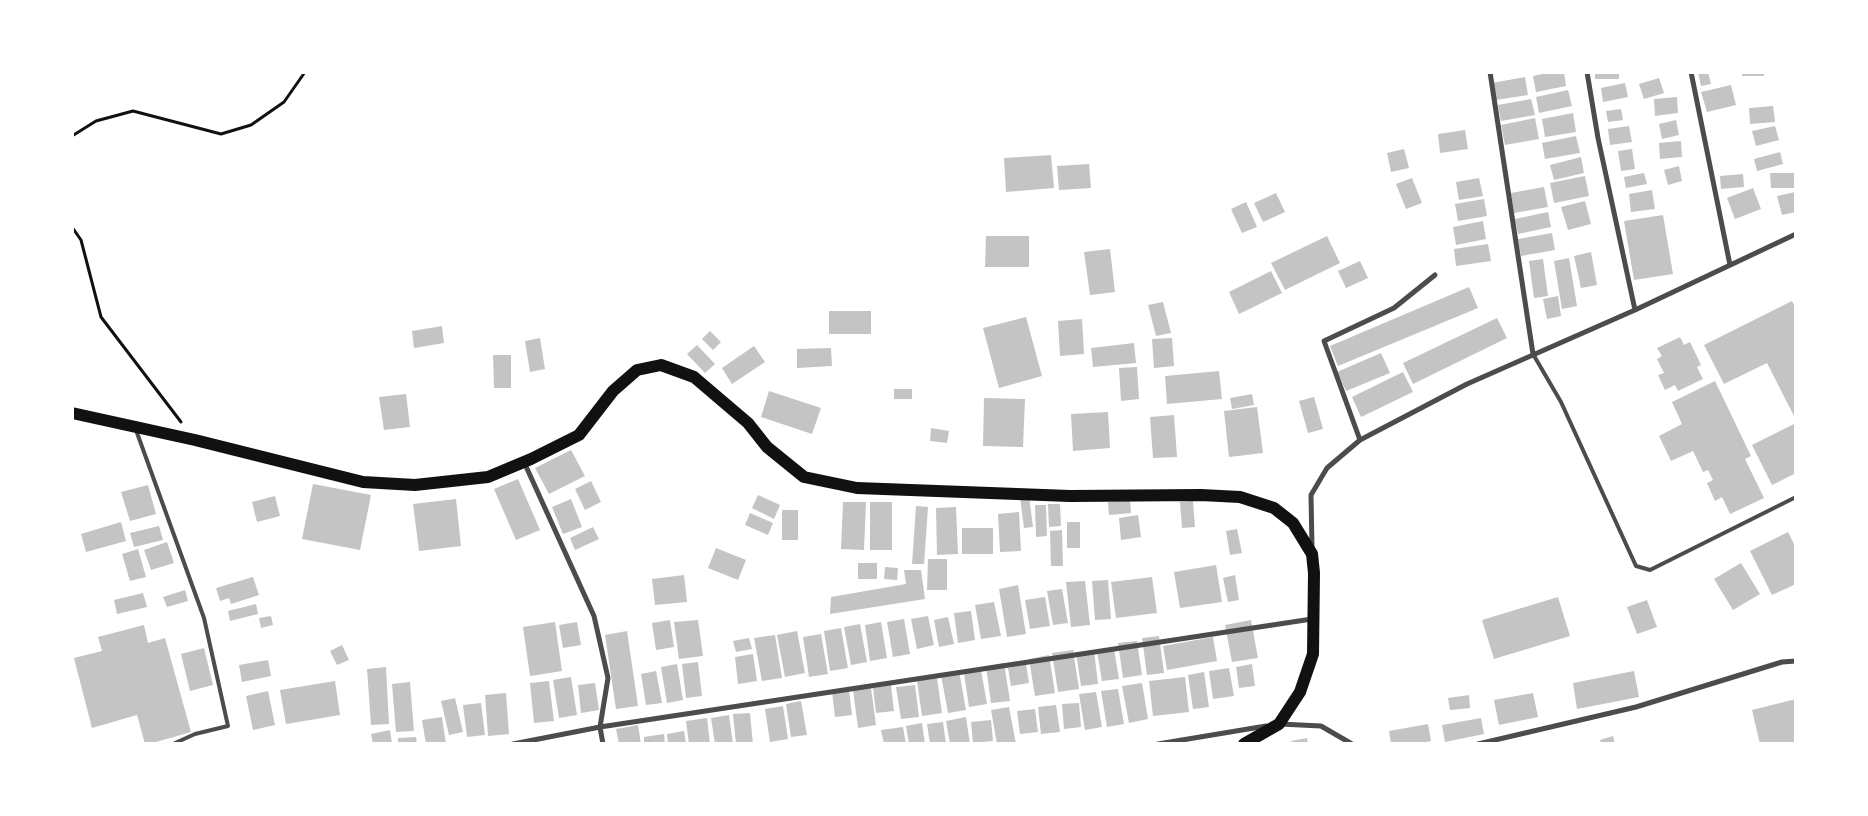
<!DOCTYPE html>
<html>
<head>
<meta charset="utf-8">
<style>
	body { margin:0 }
	#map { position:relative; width:1868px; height:816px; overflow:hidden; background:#fff; font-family:Raleway,sans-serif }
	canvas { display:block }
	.frame { position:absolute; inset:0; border:74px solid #fff; pointer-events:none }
</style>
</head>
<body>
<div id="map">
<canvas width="1868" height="816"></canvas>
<div class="frame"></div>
</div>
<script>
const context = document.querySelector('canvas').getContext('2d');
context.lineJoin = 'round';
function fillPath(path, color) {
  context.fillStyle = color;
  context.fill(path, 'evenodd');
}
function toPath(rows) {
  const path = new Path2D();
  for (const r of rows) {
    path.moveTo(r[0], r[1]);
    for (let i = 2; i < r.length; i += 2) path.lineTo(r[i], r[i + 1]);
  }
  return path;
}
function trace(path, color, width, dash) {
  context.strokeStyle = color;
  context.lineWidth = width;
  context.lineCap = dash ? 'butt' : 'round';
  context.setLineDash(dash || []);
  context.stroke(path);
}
fillPath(toPath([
	[1551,72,1564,72,1566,86,1536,92,1533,76],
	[1595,72,1619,72,1619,79,1595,79],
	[1698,72,1708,72,1711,84,1701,86],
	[1742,72,1764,72,1764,76,1742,76],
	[1525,77,1528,95,1496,100,1492,83],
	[1659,78,1664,93,1644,99,1639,84],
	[1625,83,1628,97,1603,102,1601,88],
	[1731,85,1736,105,1707,112,1701,92],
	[1568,90,1572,106,1539,113,1536,97],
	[1677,97,1678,113,1655,116,1654,99],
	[1531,99,1535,115,1501,121,1498,105],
	[1773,106,1775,122,1750,124,1749,108],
	[1621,109,1623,120,1608,122,1606,111],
	[1573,113,1576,132,1545,137,1542,119],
	[1535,118,1539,139,1505,145,1501,125],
	[1676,120,1679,135,1662,139,1659,124],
	[1629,126,1632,142,1610,145,1608,129],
	[1775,126,1779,140,1756,146,1752,131],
	[1465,130,1468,149,1440,153,1438,134],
	[1576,136,1580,153,1545,159,1542,143],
	[1681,141,1682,157,1660,159,1659,143],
	[1404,149,1409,168,1391,172,1387,153],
	[1632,149,1635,169,1621,171,1618,151],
	[1780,152,1783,164,1757,171,1754,159],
	[1051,155,1054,188,1006,192,1004,158],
	[1581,157,1584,173,1554,180,1550,165],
	[1089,164,1091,188,1059,190,1057,166],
	[1679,166,1682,181,1668,185,1664,170],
	[1644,173,1647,184,1626,188,1624,177],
	[1770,173,1794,173,1794,188,1771,188],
	[1743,174,1744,187,1721,189,1720,176],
	[1585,176,1589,196,1554,203,1550,183],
	[1412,178,1422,203,1406,209,1396,184],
	[1479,178,1483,196,1459,200,1456,182],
	[1544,187,1548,207,1514,213,1511,193],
	[1753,188,1761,209,1735,219,1727,198],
	[1652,190,1655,209,1631,212,1629,194],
	[1795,192,1796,212,1782,215,1777,196],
	[1276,193,1285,212,1263,222,1254,203],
	[1484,199,1487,216,1458,221,1455,204],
	[1585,201,1591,224,1568,230,1561,207],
	[1246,202,1257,227,1242,233,1231,209],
	[1548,212,1551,227,1518,234,1515,219],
	[1663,215,1673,274,1634,280,1624,221],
	[1483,221,1486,239,1456,245,1453,227],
	[1552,233,1555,250,1521,256,1518,239],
	[986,236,1029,236,1029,267,985,267],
	[1327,236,1340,263,1285,290,1271,263],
	[1488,244,1491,261,1456,266,1454,249],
	[1110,249,1115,292,1090,295,1084,252],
	[1591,252,1597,285,1581,288,1574,256],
	[1569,258,1577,306,1562,309,1554,261],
	[1543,259,1548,296,1534,298,1529,261],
	[1360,261,1368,278,1346,288,1338,271],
	[1271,271,1282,293,1239,314,1229,292],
	[1469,287,1478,308,1338,366,1330,346],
	[1558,296,1561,316,1547,319,1543,299],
	[1792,301,1794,305,1796,304,1796,420,1767,363,1724,384,1704,345],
	[1163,302,1171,333,1156,336,1148,305],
	[829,311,871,311,871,334,829,334],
	[1026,317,1042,376,999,388,983,328],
	[1497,318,1507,338,1413,384,1403,363],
	[1082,319,1084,354,1060,356,1058,321],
	[442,326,444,343,414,348,412,331],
	[710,331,721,342,713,350,702,339],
	[1680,337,1684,345,1690,342,1701,365,1697,367,1703,379,1678,391,1675,385,1665,390,1658,375,1664,373,1657,359,1662,356,1657,348],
	[540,338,545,369,530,372,525,341],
	[1172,338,1174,366,1154,368,1152,339],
	[1134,343,1136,363,1093,367,1091,348],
	[697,345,715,364,705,373,687,354],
	[754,346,765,362,732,384,722,368],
	[831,348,832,366,797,368,797,349],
	[1381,353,1390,373,1346,391,1337,372],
	[493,355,511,355,511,388,494,388],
	[1137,367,1139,399,1121,401,1119,368],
	[1219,371,1222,399,1167,404,1165,376],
	[1403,372,1413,392,1361,417,1352,397],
	[1715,381,1751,456,1745,459,1764,498,1730,514,1722,497,1715,501,1707,483,1713,480,1708,470,1703,472,1693,451,1671,461,1659,436,1682,424,1672,402],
	[894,389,912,389,912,399,894,399],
	[769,391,821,408,812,434,761,417],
	[406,394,410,427,384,430,379,397],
	[1252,394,1254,405,1232,409,1230,398],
	[1314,397,1323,429,1308,433,1299,401],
	[984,398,1025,399,1023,447,983,446],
	[1257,407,1263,453,1229,457,1224,411],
	[1108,412,1110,448,1073,451,1071,414],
	[1174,415,1177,457,1153,458,1150,417],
	[1796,423,1796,473,1772,485,1752,445],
	[931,428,949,431,947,443,930,441],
	[571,450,585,476,549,494,535,468],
	[518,479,540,530,516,540,494,489],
	[591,481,601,502,585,510,575,489],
	[313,484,371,495,360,550,302,539],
	[148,485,156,514,130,521,121,492],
	[758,495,780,505,774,519,752,508],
	[275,496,280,516,257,522,252,502],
	[1029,496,1033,527,1024,528,1020,497],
	[456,499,461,546,419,551,413,504],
	[571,499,582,527,563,534,552,507],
	[1130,500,1131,513,1109,515,1108,502],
	[1193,501,1195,527,1182,528,1180,502],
	[843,502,866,502,864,550,841,549],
	[870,502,892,502,892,550,870,550],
	[1048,504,1060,504,1061,526,1049,527],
	[1035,505,1046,505,1047,536,1036,537],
	[916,506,928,507,924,564,912,564],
	[956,507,958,554,937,555,936,508],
	[782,510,798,510,798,540,782,540],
	[1019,512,1021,551,1000,552,998,514],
	[750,513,773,523,768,535,745,525],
	[1138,515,1141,537,1121,540,1119,518],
	[121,522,126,541,86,552,81,534],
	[1067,522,1080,522,1080,548,1067,548],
	[159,526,163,540,134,547,130,533],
	[593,527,599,539,575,550,570,538],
	[962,528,993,528,993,554,962,554],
	[1237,529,1242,553,1230,555,1226,531],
	[1062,530,1063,566,1051,566,1050,531],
	[1788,532,1796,548,1796,584,1772,595,1750,551],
	[167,542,174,563,151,570,144,550],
	[716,548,746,560,738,580,708,568],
	[138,549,146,577,130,581,122,554],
	[928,559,947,559,947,590,927,590],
	[858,563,877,563,877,579,858,579],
	[1741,563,1760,594,1733,610,1714,579],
	[1216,565,1222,602,1180,608,1174,572],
	[885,567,898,568,897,580,884,579],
	[904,570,921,570,925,599,830,614,831,597,906,584],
	[684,575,687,602,655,605,652,579],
	[1235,575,1239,600,1228,602,1223,578],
	[253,577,259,595,231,604,229,598,220,601,216,588],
	[1152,577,1157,613,1116,618,1111,582],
	[1108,580,1111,619,1095,620,1092,581],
	[1085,581,1090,625,1071,627,1066,582],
	[1018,585,1026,634,1007,637,999,589],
	[1062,589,1068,623,1053,625,1047,591],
	[185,590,188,601,167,607,163,597],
	[143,593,147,607,117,614,114,600],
	[1045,597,1050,626,1030,629,1025,600],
	[1558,597,1570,636,1494,659,1482,620],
	[1647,600,1657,627,1637,634,1627,607],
	[994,602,1001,636,981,639,975,605],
	[256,604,258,614,230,621,228,611],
	[971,611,975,640,958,643,954,613],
	[271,616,273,625,261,628,259,618],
	[928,616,934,645,917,649,911,619],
	[948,617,954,644,939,647,934,620],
	[904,619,910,654,893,657,887,622],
	[670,620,674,647,656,650,652,623],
	[698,620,703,656,679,659,674,622],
	[1251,620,1258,658,1232,662,1225,625],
	[555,622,562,671,530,676,523,627],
	[577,622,581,645,563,648,559,625],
	[881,622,887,658,870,661,865,625],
	[860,624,867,662,851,665,844,627],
	[144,625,148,643,165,638,191,732,149,744,145,744,137,715,92,728,74,658,102,651,98,637],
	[841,628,848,668,830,671,824,631],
	[627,631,638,706,616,709,605,635],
	[797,631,805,673,785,677,777,635],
	[821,634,828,674,809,677,803,637],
	[775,635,782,678,762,681,754,638],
	[1159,636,1164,673,1147,675,1142,638],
	[1213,637,1217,661,1167,670,1163,646],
	[749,638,752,649,736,652,733,641],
	[1137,641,1142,675,1123,678,1118,643],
	[342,645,349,660,337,665,330,651],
	[204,648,213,685,190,691,181,654],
	[1114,649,1119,679,1102,681,1097,651],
	[1073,650,1079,689,1058,692,1052,653],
	[1094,650,1098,684,1081,686,1076,653],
	[753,654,757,681,738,684,735,657],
	[1049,655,1055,693,1035,696,1029,659],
	[268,660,271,676,242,682,239,665],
	[698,662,702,696,686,698,682,664],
	[1004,663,1010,701,991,703,986,666],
	[677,664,683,700,667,703,661,667],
	[1026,664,1029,683,1011,686,1008,668],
	[1252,664,1255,686,1239,688,1236,667],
	[386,667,389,724,371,725,367,669],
	[1229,668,1234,696,1213,699,1209,671],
	[981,670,987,704,969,707,964,673],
	[656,671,662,703,646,705,641,674],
	[959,671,966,710,948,713,941,675],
	[1634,671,1639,697,1577,709,1573,683],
	[1204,672,1209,707,1193,709,1188,675],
	[571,677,577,715,559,718,553,680],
	[1185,677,1189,712,1153,716,1149,681],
	[937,678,942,713,922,716,917,681],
	[335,681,340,715,286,724,280,690],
	[549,681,554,721,534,723,530,683],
	[410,682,414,731,396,732,392,684],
	[595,683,599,710,581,713,578,685],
	[1142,683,1148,719,1129,723,1122,686],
	[891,685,894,711,876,713,873,688],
	[915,685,919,717,901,719,896,687],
	[871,688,876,725,858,728,853,690],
	[1118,689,1124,724,1107,727,1101,691],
	[849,690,852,715,835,717,832,692],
	[268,691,275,725,253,730,246,696],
	[1096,692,1102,727,1085,730,1079,694],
	[506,693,509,734,488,736,485,695],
	[1533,693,1538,717,1499,725,1494,700],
	[1469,695,1470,708,1450,710,1448,698],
	[455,698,463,732,449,735,441,701],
	[1796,699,1796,742,1788,744,1760,744,1752,710],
	[801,701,807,735,791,737,786,704],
	[481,703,485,735,467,737,463,705],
	[1079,703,1081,727,1064,729,1062,704],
	[1056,705,1060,732,1041,734,1038,707],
	[783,706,788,739,770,742,765,709],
	[1009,707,1016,744,997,744,991,710],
	[1035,709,1038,732,1020,734,1017,711],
	[750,713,753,744,736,744,733,714],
	[729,715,733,744,715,744,711,718],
	[442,717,446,744,426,744,422,720],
	[966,717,970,744,950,744,946,721],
	[707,718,710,744,689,744,686,721],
	[1481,718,1484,734,1445,742,1442,725],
	[991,720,993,741,973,743,971,722],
	[943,722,946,744,930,744,927,724],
	[922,723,925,744,909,744,906,726],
	[1428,724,1431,741,1417,744,1391,744,1389,731],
	[638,725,641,744,619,744,616,729],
	[903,727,906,744,884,744,881,730],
	[390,730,392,744,373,744,371,734],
	[684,731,686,744,668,744,667,734],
	[664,734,665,744,644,744,644,737],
	[1613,736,1615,744,1601,744,1600,740],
	[416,737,417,744,398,744,398,738],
	[1307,738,1308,744,1291,744,1291,741]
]), '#c4c4c4');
trace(toPath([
	[72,136,96,121,133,111,221,134,251,125,284,102,305,72],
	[72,227,81,240,101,317,181,422]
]), '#111', 3);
trace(toPath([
	[1533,354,1561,402,1636,566,1650,570,1796,497],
	[136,430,204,618,228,726,195,734,173,744]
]), '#4c4c4c', 4);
trace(toPath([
	[1490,72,1533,354],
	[1587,72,1598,138,1635,310],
	[1691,72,1730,265],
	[1360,440,1324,341,1394,308,1435,275],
	[524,462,594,616,608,678,600,727,603,744],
	[1312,548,1311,495,1327,468,1360,440,1467,384,1635,310,1796,234],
	[1280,724,1321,726,1352,744],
	[513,744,600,727,1312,619],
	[1158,744,1266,726],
	[1478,744,1636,707,1782,662,1796,661]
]), '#4c4c4c', 5);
trace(toPath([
	[72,413,195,440,363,482,415,485,488,477,531,459,579,435,613,391,637,370,661,365,694,377,748,423,767,447,804,477,857,488,1070,496,1201,495,1240,497,1274,508,1293,523,1312,554,1314,573,1313,654,1300,692,1279,724,1244,744]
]), '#111', 12);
</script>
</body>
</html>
